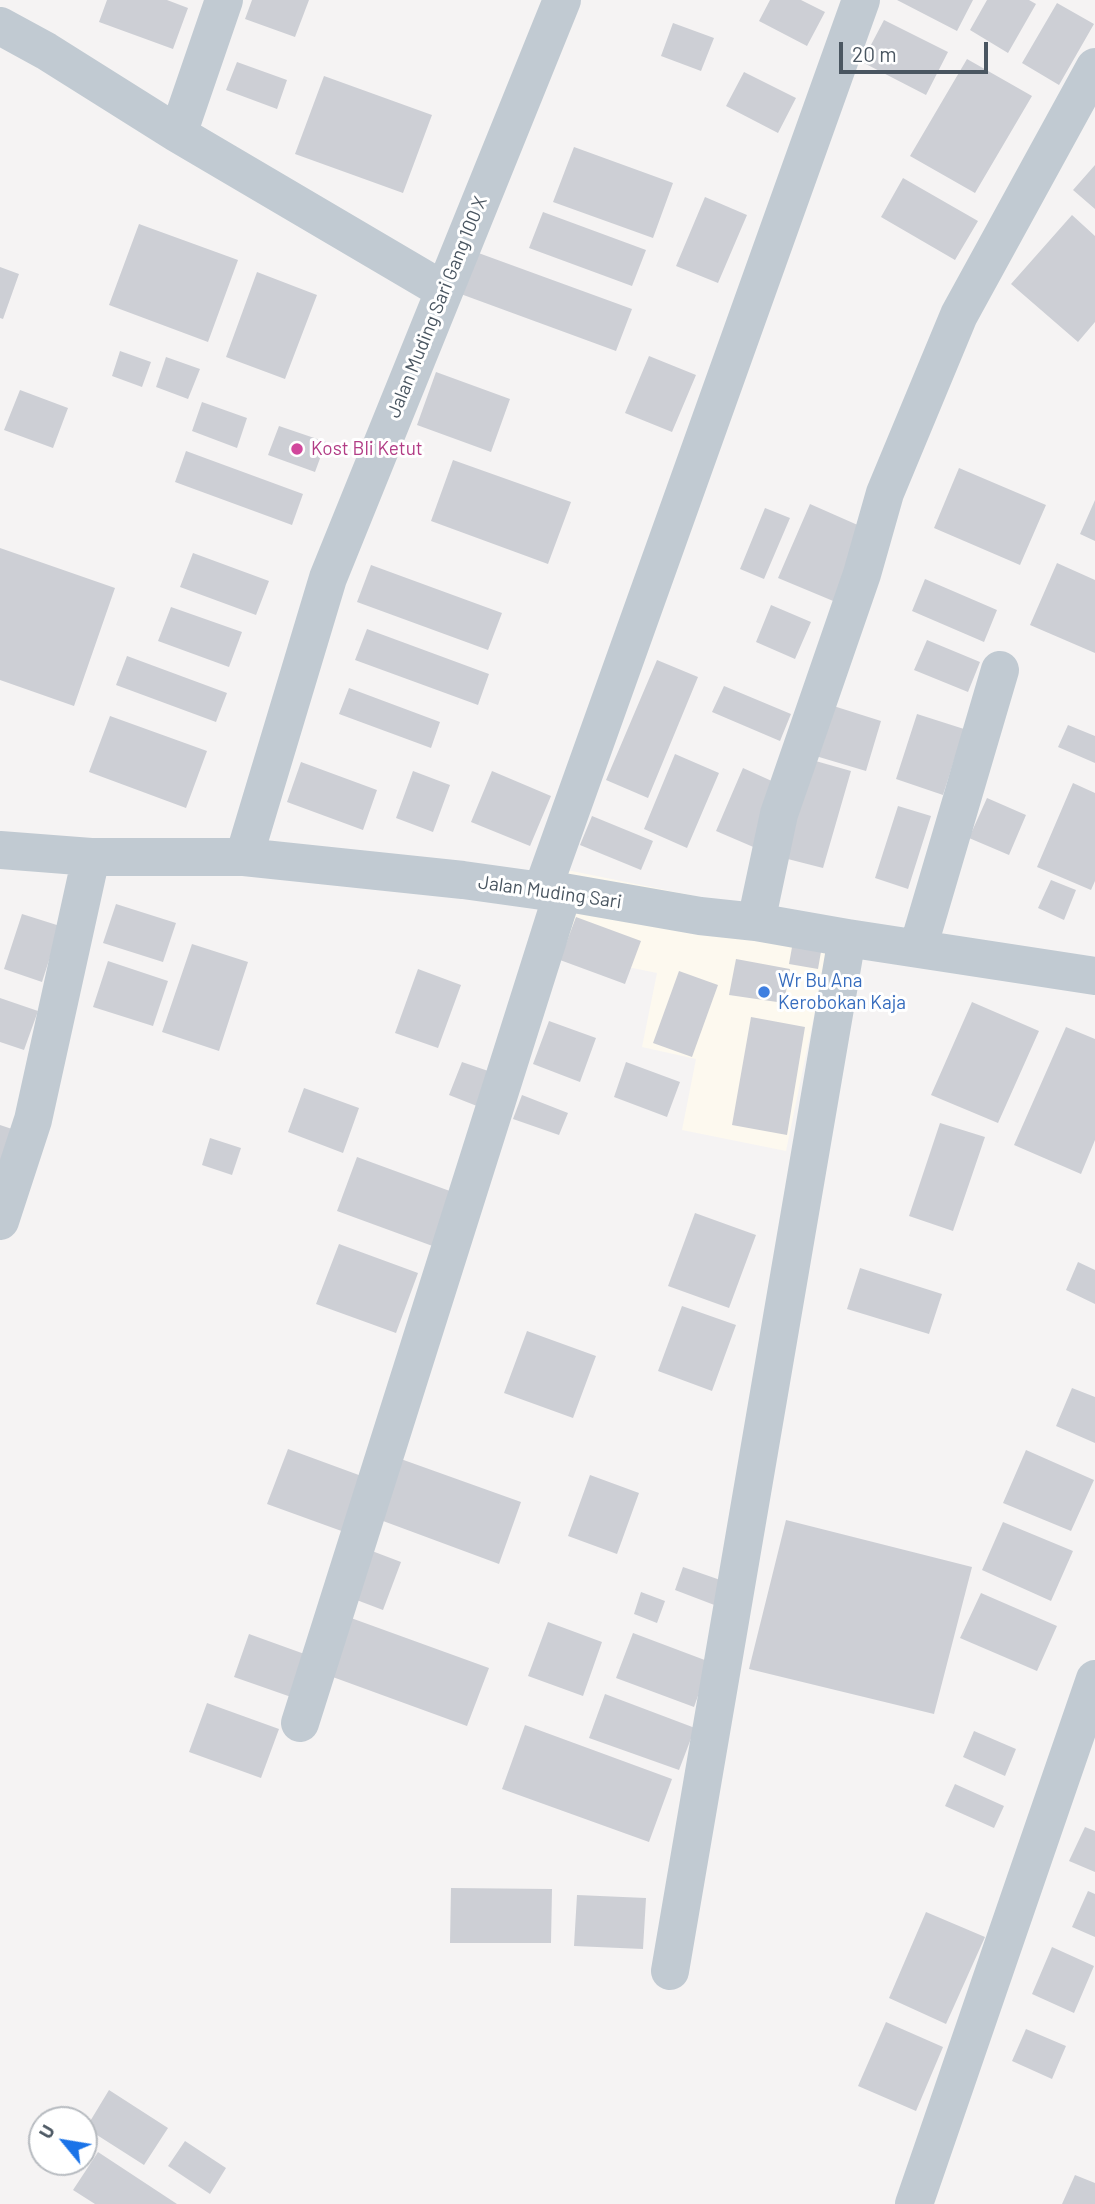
<!DOCTYPE html>
<html>
<head>
<meta charset="utf-8">
<style>
	body { margin:0 }
	#map { position:relative; width:1095px; height:2204px; overflow:hidden; background:#f5f3f3; font-family:Barlow,sans-serif }
	canvas { display:block }
	.north { position:absolute; left:28px; top:2106px; width:70px; height:70px; box-sizing:border-box; background:#fff; border:2px solid #b7bbc0; border-radius:50%; rotate:300deg; font-size:19px; font-weight:700; line-height:28px; text-align:center; color:#4a5661 }
	.north::after { content:''; display:block; margin:auto; width:24px; height:32px; background:#1a73e8; clip-path:polygon(50% 0,100% 100%,50% 72%,0 100%) }
	.scale { position:absolute; left:839px; top:42px; width:149px; height:32px; box-sizing:border-box; border:4px solid #4a5661; border-top:0; padding-left:9px; font-size:21px; line-height:24px; white-space:nowrap; color:#4a5661; -webkit-text-stroke:5px #fff; paint-order:stroke }
</style>
</head>
<body>
<div id="map">
<canvas width="1095" height="2204"></canvas>
<div class="north">U</div>
<div class="scale">20 m</div>
</div>
<script>
const context = document.querySelector('canvas').getContext('2d');
context.lineJoin = 'round';
function fillPath(path, color) {
  context.fillStyle = color;
  context.fill(path, 'evenodd');
}
function toPath(rows) {
  const path = new Path2D();
  for (const r of rows) {
    path.moveTo(r[0], r[1]);
    for (let i = 2; i < r.length; i += 2) path.lineTo(r[i], r[i + 1]);
  }
  return path;
}
function trace(path, color, width, dash) {
  context.strokeStyle = color;
  context.lineWidth = width;
  context.lineCap = dash ? 'butt' : 'round';
  context.setLineDash(dash || []);
  context.stroke(path);
}
function write(font, color, halo, rows, align = 'center') {
  context.font = font + ' Barlow,sans-serif';
  context.lineWidth = 6;
  context.setLineDash([]);
  context.textBaseline = 'middle';
  context.strokeStyle = halo;
  context.fillStyle = color;
  for (const [text, x, y, turn = 0] of rows) {
    context.save();
    context.translate(x, y);
    context.rotate((+turn || 0) * Math.PI / 180);
    context.textAlign = isNaN(turn) ? turn : align;
    if (halo) context.strokeText(text, 0, 0);
    context.fillText(text, 0, 0);
    context.restore();
  }
}
fillPath(toPath([
	[562,869,833,924,786,1151,682,1130,696,1059,642,1047,657,973,545,950]
]), '#fdf9ef');
fillPath(toPath([
	[107,0,167,0,188,8,173,49,99,22],
	[252,0,309,0,295,37,245,19],
	[770,0,801,0,825,12,807,46,759,21],
	[897,0,973,0,957,31],
	[987,0,1029,0,1036,4,1008,53,970,30],
	[1057,3,1094,24,1059,85,1022,63],
	[884,20,948,52,926,95,862,62],
	[673,23,714,38,701,71,661,56],
	[967,59,1032,96,975,193,910,156],
	[237,62,287,80,277,109,226,90],
	[744,72,796,98,778,133,726,106],
	[324,76,432,115,403,193,295,154],
	[574,147,673,183,653,238,553,202],
	[1095,165,1095,209,1073,190],
	[903,178,978,221,955,260,881,217],
	[705,197,747,215,718,283,676,266],
	[543,212,646,250,632,286,529,248],
	[1072,215,1095,236,1095,322,1078,342,1011,284],
	[139,224,238,260,208,342,109,305],
	[473,251,632,309,616,351,458,293],
	[0,267,19,274,3,319,0,318],
	[257,272,317,295,285,379,226,357],
	[120,351,151,362,142,387,112,376],
	[649,356,696,375,672,432,625,413],
	[166,357,200,369,188,399,156,387],
	[436,372,510,399,491,452,417,425],
	[20,390,68,408,53,448,4,430],
	[202,402,247,418,237,448,192,431],
	[279,426,326,442,315,472,268,455],
	[186,451,303,494,292,525,175,482],
	[453,460,571,502,548,564,431,521],
	[959,468,1046,505,1020,565,934,528],
	[1095,500,1095,541,1080,534],
	[810,504,869,530,838,603,778,578],
	[765,508,790,518,764,579,740,569],
	[0,548,115,588,74,706,0,680],
	[193,553,269,581,256,615,180,587],
	[1057,563,1095,580,1095,653,1030,625],
	[371,565,502,613,488,650,357,602],
	[925,579,997,610,984,642,912,611],
	[771,605,811,622,795,659,756,642],
	[171,607,242,632,229,667,158,641],
	[367,629,489,674,478,705,355,660],
	[927,640,980,662,968,692,914,670],
	[127,656,227,693,216,722,116,685],
	[657,660,698,677,648,798,606,780],
	[724,686,791,714,780,741,712,712],
	[349,688,440,722,431,748,339,714],
	[824,703,881,721,866,771,809,754],
	[917,714,964,729,943,795,896,779],
	[110,716,207,751,186,808,89,772],
	[1068,725,1095,736,1095,763,1058,747],
	[675,754,719,773,687,848,644,829],
	[805,758,851,771,823,868,776,856],
	[301,762,377,790,363,830,287,802],
	[743,768,785,787,758,849,716,831],
	[413,771,450,785,433,832,396,818],
	[492,771,551,796,530,846,471,822],
	[1073,783,1095,793,1095,881,1091,890,1037,867],
	[987,798,1026,815,1009,855,969,838],
	[898,806,931,816,908,889,875,878],
	[592,816,653,841,641,870,580,845],
	[1051,880,1076,890,1064,920,1038,908],
	[116,904,176,923,163,962,103,943],
	[22,914,60,926,42,982,4,969],
	[576,917,641,941,625,984,560,960],
	[794,936,823,940,818,969,789,964],
	[192,944,248,962,219,1051,162,1032],
	[736,959,790,969,784,1003,729,995],
	[108,961,168,981,153,1026,93,1007],
	[418,969,461,985,438,1048,395,1033],
	[679,971,718,985,692,1057,653,1043],
	[0,998,38,1011,24,1050,0,1042],
	[972,1002,1039,1031,998,1123,931,1095],
	[751,1017,805,1027,787,1135,732,1125],
	[549,1021,596,1038,580,1082,533,1064],
	[1066,1027,1095,1039,1095,1140,1081,1174,1014,1145],
	[462,1062,500,1075,487,1110,449,1095],
	[626,1062,680,1082,667,1117,614,1097],
	[304,1088,359,1108,343,1153,288,1132],
	[522,1095,568,1113,559,1135,513,1119],
	[940,1123,985,1137,953,1231,909,1216],
	[0,1125,15,1130,0,1169],
	[210,1138,241,1148,232,1175,202,1165],
	[357,1157,458,1194,438,1248,337,1211],
	[695,1213,756,1235,729,1308,668,1286],
	[339,1244,418,1273,396,1333,316,1304],
	[1078,1262,1095,1270,1095,1304,1066,1290],
	[860,1268,942,1294,929,1334,847,1309],
	[682,1306,736,1325,712,1391,658,1371],
	[527,1331,596,1356,573,1418,504,1393],
	[1072,1388,1095,1397,1095,1443,1056,1426],
	[288,1449,367,1478,347,1533,267,1504],
	[1026,1450,1094,1480,1071,1531,1003,1503],
	[398,1458,521,1502,499,1564,375,1518],
	[590,1475,639,1493,617,1554,568,1536],
	[786,1520,972,1567,934,1714,749,1669],
	[1003,1522,1073,1551,1051,1601,982,1570],
	[372,1551,401,1562,383,1610,354,1599],
	[683,1567,726,1582,717,1606,675,1590],
	[641,1592,665,1601,657,1623,634,1614],
	[981,1593,1057,1626,1037,1671,960,1638],
	[351,1618,489,1668,467,1726,330,1676],
	[548,1622,602,1642,583,1696,528,1676],
	[633,1633,710,1662,694,1707,616,1678],
	[249,1634,310,1656,294,1698,234,1677],
	[605,1694,695,1728,679,1770,589,1738],
	[207,1703,279,1729,261,1778,189,1752],
	[525,1725,672,1779,649,1842,502,1789],
	[974,1731,1016,1749,1005,1776,963,1757],
	[955,1784,1004,1806,994,1828,945,1806],
	[1085,1827,1095,1831,1095,1872,1069,1861],
	[451,1888,552,1889,551,1943,450,1943],
	[1088,1891,1095,1894,1095,1937,1072,1927],
	[577,1895,646,1898,643,1949,574,1946],
	[926,1912,985,1937,946,2024,889,1998],
	[1052,1947,1094,1966,1074,2013,1032,1994],
	[886,2022,943,2047,916,2111,858,2086],
	[1026,2029,1066,2046,1052,2079,1012,2061],
	[109,2090,168,2128,144,2165,86,2128],
	[185,2141,226,2168,210,2194,168,2166],
	[98,2152,177,2204,95,2204,73,2190],
	[1075,2175,1095,2183,1095,2204,1062,2204]
]), '#cdcfd5');
trace(toPath([
	[0,26,46,51,178,134,443,290],
	[178,134,224,0],
	[0,850,91,857,244,857,463,880,542,891,563,892,700,916,756,922,847,938,1095,976],
	[244,857,328,578,562,0],
	[542,891,861,0],
	[756,922,779,814,862,574,885,493,959,315,1095,67],
	[918,948,1000,670],
	[0,1221,33,1120,91,857],
	[300,1723,563,892],
	[670,1971,847,938],
	[914,2204,1095,1679]
]), '#c1cad2', 38);
for (const [x, y, r, color] of [
	[297,449,7,"#d1479c"],
	[764,992,7,"#3f7fe0"]
]) {
  const dot = new Path2D();
  dot.arc(x, y, r, 0, 2 * Math.PI);
  context.fillStyle = color;
  context.fill(dot);
  trace(dot, '#fff', 2.5);
}
write('19px', '#4a5661', '#fff', [
	["Jalan Muding Sari Gang 100 X",437,307,-68],
	["Jalan Muding Sari",550,892,8]
]);
write('19px', '#b23c85', '#fff', [
	["Kost Bli Ketut",311,449]
], 'left');
write('19px', '#366cbe', '#fff', [
	["Wr Bu Ana",778,981],
	["Kerobokan Kaja",778,1003]
], 'left');
</script>
</body>
</html>
